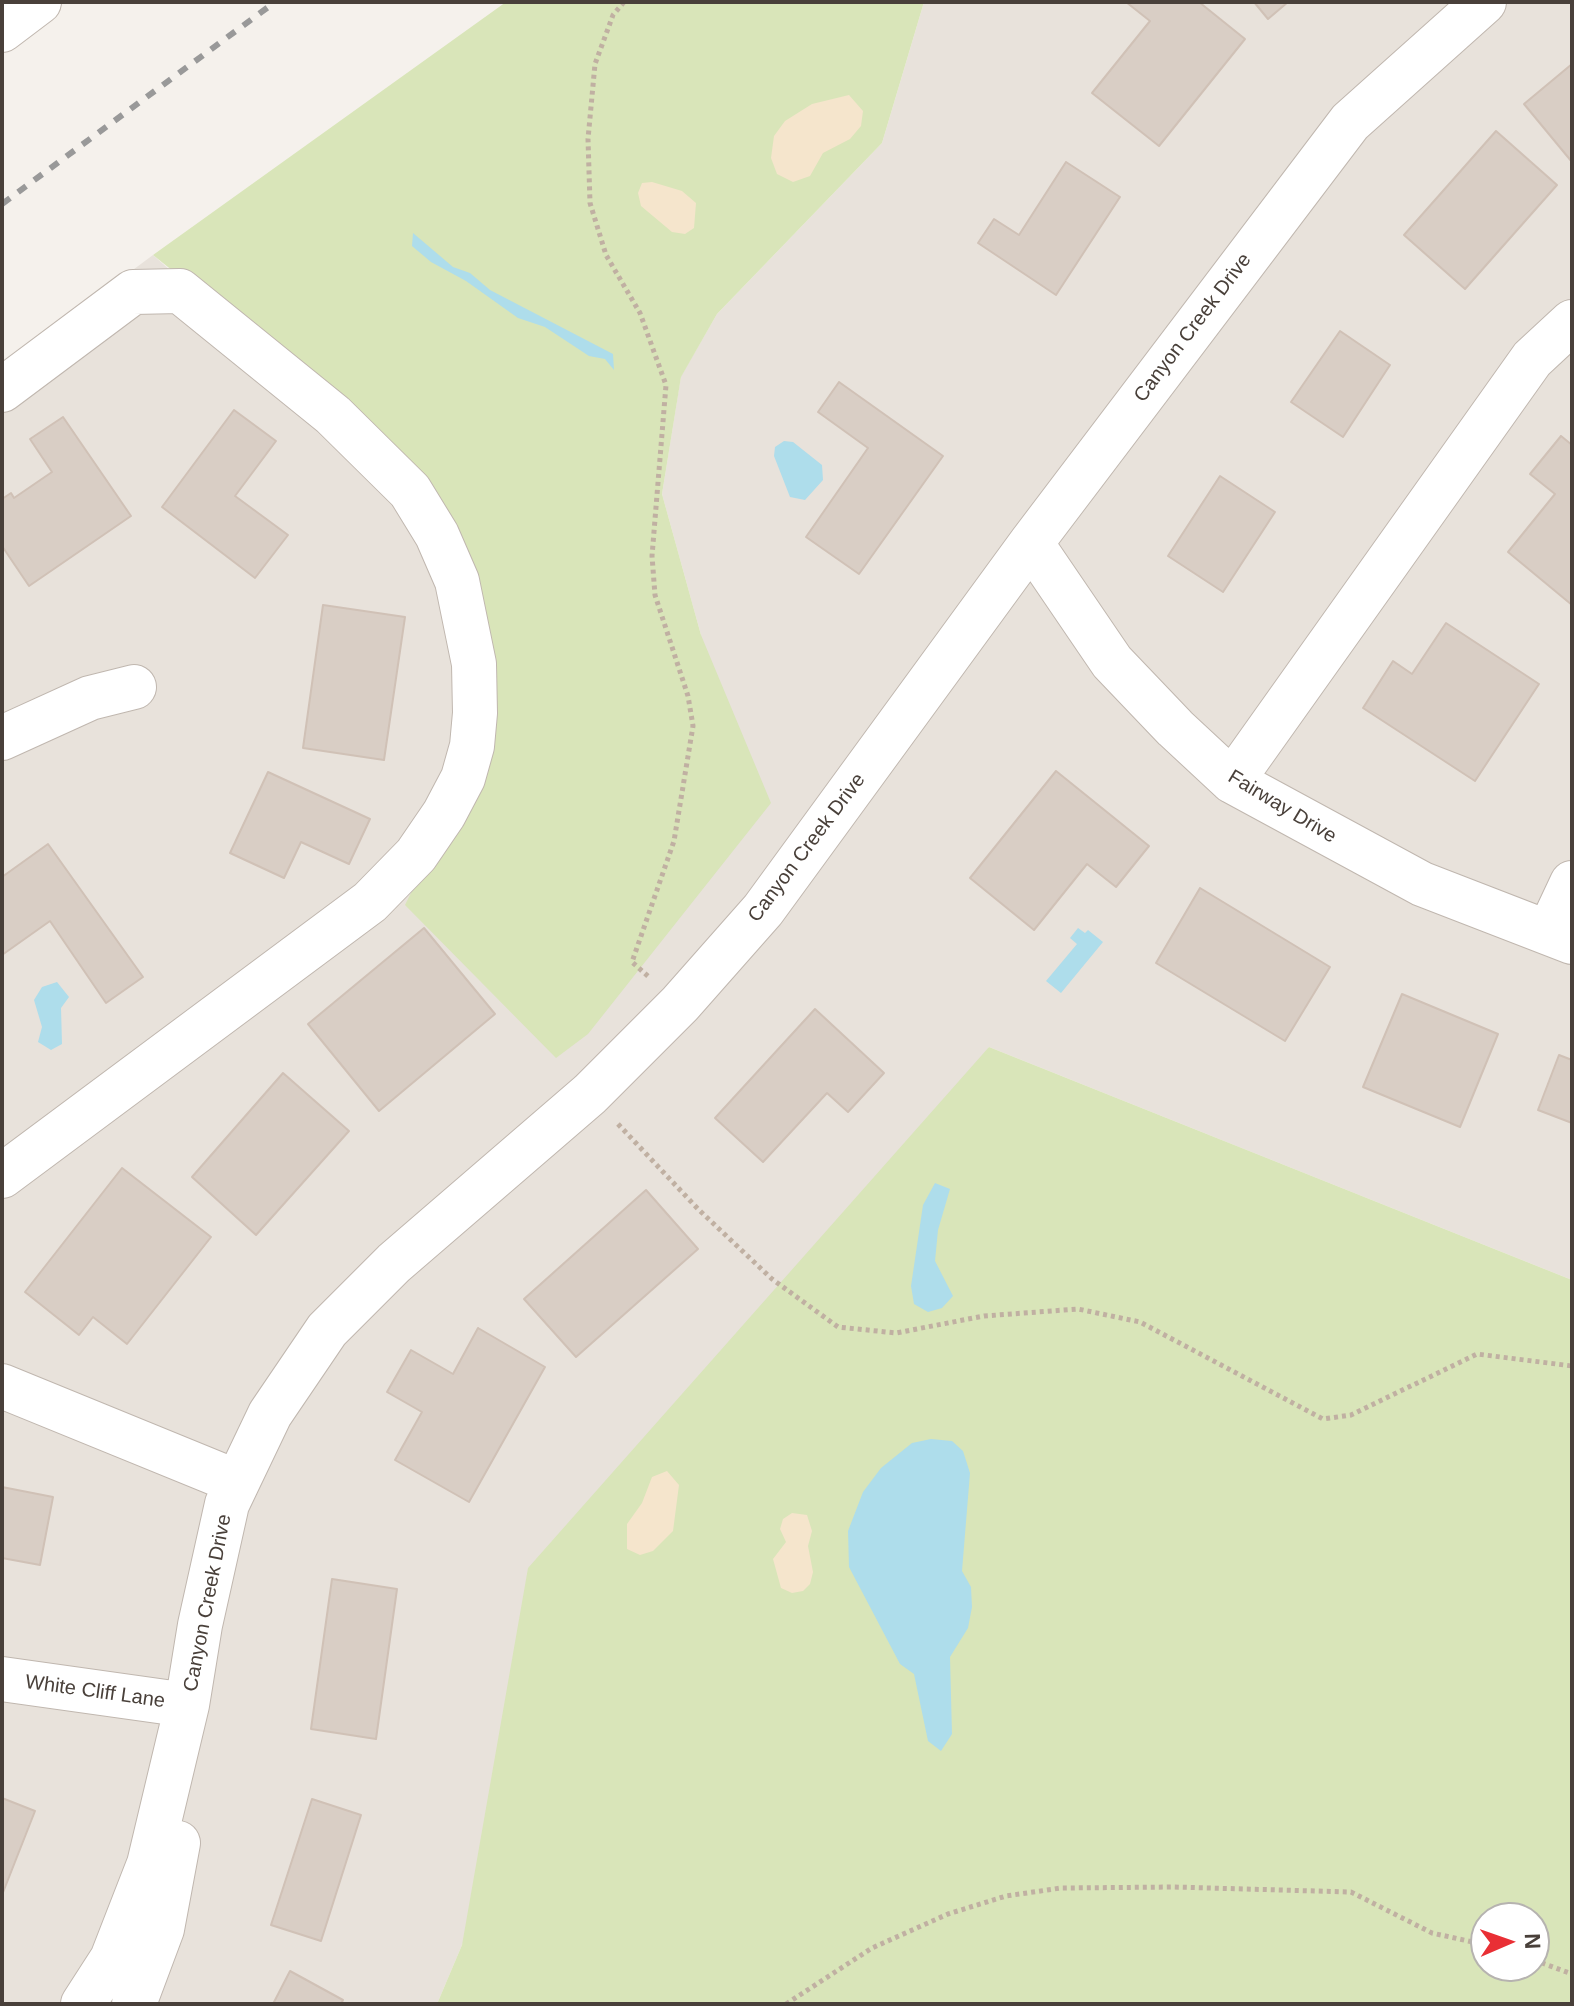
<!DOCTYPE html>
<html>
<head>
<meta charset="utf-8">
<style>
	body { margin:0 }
	#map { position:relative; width:1574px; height:2006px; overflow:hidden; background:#f5f1ec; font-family:Arial,sans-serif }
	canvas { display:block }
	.frame { position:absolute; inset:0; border:4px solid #49403a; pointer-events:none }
	.north { position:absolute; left:1470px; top:1902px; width:80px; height:80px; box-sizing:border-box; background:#fff; border:2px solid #b6b3b0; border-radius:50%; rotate:88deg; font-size:22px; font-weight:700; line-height:32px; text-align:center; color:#49403a }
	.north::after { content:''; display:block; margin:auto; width:28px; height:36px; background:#e92f35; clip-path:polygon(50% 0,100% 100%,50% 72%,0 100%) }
</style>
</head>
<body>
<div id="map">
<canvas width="1574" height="2006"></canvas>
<div class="frame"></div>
<div class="north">N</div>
</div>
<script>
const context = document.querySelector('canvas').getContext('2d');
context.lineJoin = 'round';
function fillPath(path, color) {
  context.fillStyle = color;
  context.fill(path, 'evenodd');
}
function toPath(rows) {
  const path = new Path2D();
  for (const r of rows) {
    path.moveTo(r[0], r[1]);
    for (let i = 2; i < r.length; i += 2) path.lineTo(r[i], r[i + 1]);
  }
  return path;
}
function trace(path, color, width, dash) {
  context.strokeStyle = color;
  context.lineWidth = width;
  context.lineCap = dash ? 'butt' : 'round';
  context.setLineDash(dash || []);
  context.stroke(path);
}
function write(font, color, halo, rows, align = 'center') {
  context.font = font + ' Arial,sans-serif';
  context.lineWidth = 6;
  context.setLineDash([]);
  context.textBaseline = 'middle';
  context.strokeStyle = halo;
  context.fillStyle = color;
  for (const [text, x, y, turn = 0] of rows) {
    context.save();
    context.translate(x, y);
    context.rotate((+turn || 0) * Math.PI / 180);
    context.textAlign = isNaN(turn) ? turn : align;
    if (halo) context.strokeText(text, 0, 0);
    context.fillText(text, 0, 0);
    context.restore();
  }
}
fillPath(toPath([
	[924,2,1572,2,1572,1280,989,1047,462,1945,437,2004,2,2004,2,367,153,255,450,519,701,635,662,494,681,376,717,314,882,143]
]), '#e8e2db');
fillPath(toPath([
	[506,2,924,2,882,143,717,314,681,377,662,494,701,635,771,803,588,1034,556,1058,405,905,496,721,450,519,259,340,153,255],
	[989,1047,1572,1280,1572,2004,437,2004,462,1945,528,1568],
	[1486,1918,1534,1918,1534,1966,1486,1966]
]), '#d9e5b9');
fillPath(toPath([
	[849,95,863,111,861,126,850,139,823,153,810,176,793,182,777,174,771,158,774,136,785,121,812,104],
	[652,182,682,191,696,203,694,228,685,234,672,232,641,206,638,193,642,183],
	[667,1471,679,1485,673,1531,653,1551,640,1555,627,1549,627,1524,642,1503,652,1477],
	[792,1513,807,1515,812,1531,808,1546,813,1572,810,1584,803,1591,792,1593,781,1588,773,1559,786,1542,780,1529,783,1519]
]), '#f5e5cc');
fillPath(toPath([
	[413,233,453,267,470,273,490,290,613,354,614,370,605,359,589,356,545,327,518,318,466,281,431,262,412,246],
	[784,441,793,442,822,465,823,480,805,500,790,497,774,456,775,447],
	[1078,928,1085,933,1088,930,1103,942,1061,993,1046,981,1077,944,1070,938],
	[57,982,69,997,61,1008,62,1044,51,1050,38,1042,42,1027,34,1000,42,987],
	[935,1183,950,1189,938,1230,935,1261,953,1296,942,1308,928,1312,914,1304,911,1286,923,1205],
	[931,1439,952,1441,963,1451,970,1473,962,1571,971,1587,972,1607,968,1628,950,1657,952,1734,941,1751,928,1741,914,1674,900,1664,849,1567,848,1531,863,1492,881,1468,912,1443]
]), '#aeddeb');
const building = toPath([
	[1126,2,1199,2,1245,39,1159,146,1092,93,1150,21,1126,2],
	[1254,2,1288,2,1268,19,1254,2],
	[1572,64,1572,162,1524,104,1572,64],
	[1496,131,1557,185,1465,289,1404,235,1496,131],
	[1066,162,1120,197,1056,295,978,243,994,219,1019,235,1066,162],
	[1340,331,1390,365,1343,437,1291,402,1340,331],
	[839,382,943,456,859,574,806,537,868,448,818,412,839,382],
	[234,410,276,441,235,496,288,535,255,578,162,507,234,410],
	[63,417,131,516,29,586,2,546,2,499,11,493,14,498,52,472,30,439,63,417],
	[1561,436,1572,445,1572,605,1508,552,1555,494,1530,474,1561,436],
	[1220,476,1275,512,1223,592,1168,556,1220,476],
	[323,605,405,617,384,760,303,748,323,605],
	[1446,623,1539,684,1475,781,1363,708,1393,661,1412,674,1446,623],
	[1056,771,1149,846,1116,887,1087,864,1034,930,970,878,1056,771],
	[268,772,370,819,349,864,301,842,284,878,230,853,268,772],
	[48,844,143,977,106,1003,50,921,2,955,2,877,48,844],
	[1200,888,1330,967,1285,1041,1156,963,1200,888],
	[424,928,495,1014,379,1111,308,1024,424,928],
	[1402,994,1498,1034,1460,1127,1363,1087,1402,994],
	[815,1009,884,1073,848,1112,827,1093,763,1162,715,1118,815,1009],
	[1559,1055,1572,1060,1572,1123,1538,1110,1559,1055],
	[283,1073,349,1131,256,1235,192,1177,283,1073],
	[122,1168,211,1237,127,1344,93,1317,79,1335,25,1292,122,1168],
	[646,1190,698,1249,576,1357,524,1299,646,1190],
	[478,1328,545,1367,469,1502,395,1460,422,1412,387,1392,411,1350,453,1374,478,1328],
	[2,1487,53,1497,40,1565,2,1558,2,1487],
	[332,1579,397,1589,376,1739,311,1729,332,1579],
	[2,1798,35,1811,2,1895,2,1798],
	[312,1799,361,1815,321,1941,271,1925,312,1799],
	[290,1971,343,2000,341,2004,273,2004,290,1971]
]);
fillPath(building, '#d9cec5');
trace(building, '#d0c1b6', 2);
const minor = toPath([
	[2,30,39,2],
	[2,390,133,292,180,291,333,415,410,491,437,535,457,581,474,664,475,713,472,746,463,778,444,814,416,855,370,902,2,1176],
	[1031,543,1112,662,1175,728,1232,781,1422,884,1572,942],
	[2,738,90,698,134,687],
	[1232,781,1532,359,1572,322],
	[1549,932,1572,883],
	[2,1386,237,1482],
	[2,1679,187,1705],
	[83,2004,112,1959,149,1864,187,1705,200,1625,227,1504,270,1414,327,1330,394,1263,590,1094,680,1004,763,910,1031,543,1350,122,1484,2],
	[134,2004,162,1929,178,1843]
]);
trace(minor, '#c0b7af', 46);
trace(toPath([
	[624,2,613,15,595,64,588,139,590,203,606,255,640,313,666,385,652,556,655,595,688,696,693,726,674,841,632,962,650,978],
	[618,1124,698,1209,772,1279,838,1327,896,1333,984,1316,1078,1309,1140,1322,1323,1419,1351,1415,1477,1354,1572,1366],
	[1534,1960,1572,1974],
	[786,2004,872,1948,948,1914,1006,1896,1061,1888,1174,1887,1351,1892,1432,1933,1486,1945]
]), '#c0b0a2', 5, [4, 4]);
trace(minor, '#fff', 44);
trace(toPath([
	[2,204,275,2]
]), '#999', 6, [10, 10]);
write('20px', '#49403a', '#fff', [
	["Canyon Creek Drive",1193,328,-53],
	["Fairway Drive",1282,807,31],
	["Canyon Creek Drive",807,848,-53],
	["Canyon Creek Drive",208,1603,-79],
	["White Cliff Lane",95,1692,8]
]);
</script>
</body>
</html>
